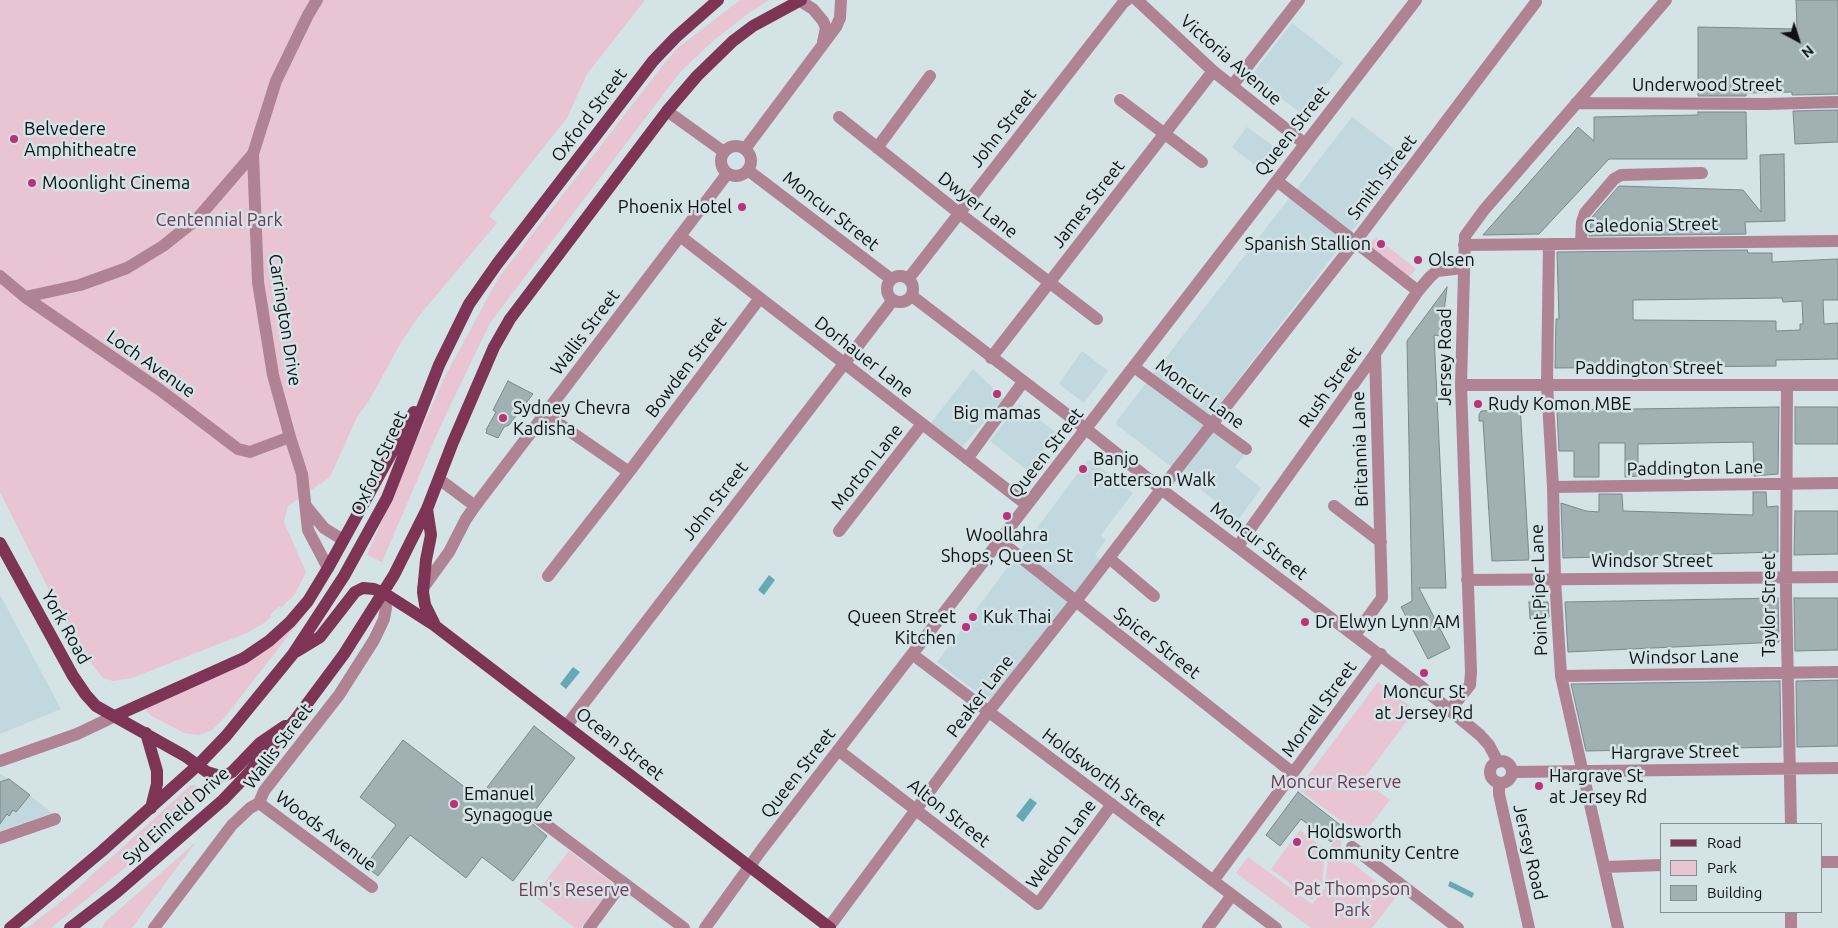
<!DOCTYPE html>
<html>
<head>
<meta charset="utf-8">
<style>
	body { margin:0 }
	#map { position:relative; width:1838px; height:928px; overflow:hidden; background:#d3e3e6; font-family:Ubuntu,sans-serif }
	canvas { display:block }
	.legend { position:absolute; left:1660px; top:823px; width:162px; height:90px; box-sizing:border-box; background:#d3e3e6; border:1px solid #838f92; margin:0; padding:6px 9px; list-style:none; font-size:15px; color:#0c1113 }
	.legend li { display:flex; align-items:center; gap:10px; height:25px }
	.legend b { width:25px; border:1px solid #838f92 }
	.north { position:absolute; left:1773px; top:15px; width:50px; height:50px; -webkit-text-stroke:4px #d3e3e6; paint-order:stroke; rotate:140deg; font-size:14px; font-weight:700; line-height:20px; text-align:center; color:#0c1113 }
	.north::after { content:''; display:block; margin:auto; width:18px; height:22px; background:#0c1113; clip-path:polygon(50% 0,100% 100%,50% 72%,0 100%) }
</style>
</head>
<body>
<div id="map">
<canvas width="1838" height="928"></canvas>
<ul class="legend">
<li><b style="height:6px;background:#7e3457"></b>Road</li>
<li><b style="height:14px;background:#e9c4d2"></b>Park</li>
<li><b style="height:14px;background:#a1b0b3"></b>Building</li>
</ul>
<div class="north">N</div>
</div>
<script>
const context = document.querySelector('canvas').getContext('2d');
context.lineJoin = 'round';
function fillPath(path, color) {
  context.fillStyle = color;
  context.fill(path, 'evenodd');
}
function toPath(rows) {
  const path = new Path2D();
  for (const r of rows) {
    if (r.length === 3) {
      path.moveTo(r[0] + r[2], r[1]);
      path.arc(r[0], r[1], r[2], 0, 2 * Math.PI);
      continue;
    }
    path.moveTo(r[0], r[1]);
    for (let i = 2; i < r.length; i += 2) path.lineTo(r[i], r[i + 1]);
  }
  return path;
}
function trace(path, color, width, dash) {
  context.strokeStyle = color;
  context.lineWidth = width;
  context.lineCap = dash ? 'butt' : 'round';
  context.setLineDash(dash || []);
  context.stroke(path);
}
function write(font, color, halo, rows, align = 'center') {
  context.font = font + ' Ubuntu,sans-serif';
  context.lineWidth = 5;
  context.setLineDash([]);
  context.textBaseline = 'middle';
  context.strokeStyle = halo;
  context.fillStyle = color;
  for (const [text, x, y, turn = 0] of rows) {
    context.save();
    context.translate(x, y);
    context.rotate((+turn || 0) * Math.PI / 180);
    context.textAlign = isNaN(turn) ? turn : align;
    if (halo) context.strokeText(text, 0, 0);
    context.fillText(text, 0, 0);
    context.restore();
  }
}
fillPath(toPath([
	[1292,23,1343,63,1302,114,1251,76],
	[1352,117,1407,159,1204,424,1244,455,1235,467,1261,488,1239,519,1117,425,1116,422],
	[1247,127,1276,148,1260,169,1232,147],
	[1082,351,1108,371,1084,403,1059,384],
	[973,369,1004,399,962,447,931,423],
	[1019,404,1057,433,1028,471,990,441],
	[1091,460,1133,493,1101,535,1106,540,1095,555,1100,560,991,703,937,662,1087,461],
	[0,595,61,709,0,734],
	[0,774,9,779,52,813,0,831]
]), '#c0d8de');
fillPath(toPath([
	[0,0,645,0,587,74,567,118,489,216,497,223,419,316,400,344,370,399,357,417,330,477,288,506,284,522,306,572,295,594,281,608,279,606,270,615,271,617,264,623,247,633,132,678,113,681,103,678,87,658,52,596,0,492],
	[740,0,769,0,749,13,714,40,681,71,490,323,440,427,382,562,367,555,443,380,499,277,667,60,679,47],
	[1376,237,1416,269,1408,278,1368,247],
	[338,558,340,559,313,604,225,717,212,730,199,735,184,733,150,715,146,710,150,705,245,664],
	[1378,682,1415,710,1363,780,1390,800,1362,836,1298,789],
	[194,785,206,790,207,792,192,809,142,854,51,928,27,928,72,893,190,786],
	[1345,827,1346,831,1341,842,1341,851,1345,863,1351,862,1396,897,1372,928,1311,928,1236,873,1248,857,1312,904,1325,888,1329,848],
	[1300,830,1325,849,1322,887,1312,900,1271,869],
	[196,842,132,928,102,928,105,922],
	[569,851,614,884,581,928,575,928,534,896]
]), '#e9c4d2');
fillPath(toPath([
	[769,575,775,580,764,595,758,590],
	[573,667,580,672,566,689,560,684],
	[1030,798,1037,803,1023,822,1016,816],
	[1450,881,1474,893,1472,898,1448,886]
]), '#67a8b7');
const building = toPath([
	[1796,0,1838,0,1838,94,1792,95,1792,92,1746,93,1746,96,1698,96,1698,27,1797,29,1796,0],
	[1838,110,1838,142,1795,144,1793,111,1838,110],
	[1698,112,1746,112,1747,159,1609,159,1539,234,1483,235,1578,127,1594,141,1594,117,1698,115,1698,112],
	[1784,154,1785,221,1745,222,1746,234,1589,236,1592,217,1619,186,1743,190,1761,212,1760,155,1784,154],
	[1747,250,1748,253,1772,253,1772,262,1838,259,1838,300,1823,300,1824,324,1838,323,1838,359,1776,360,1776,366,1555,368,1556,319,1559,319,1557,252,1747,250],
	[1782,298,1783,302,1802,301,1803,324,1800,324,1800,330,1776,331,1776,321,1633,320,1633,300,1782,298],
	[1447,287,1441,336,1434,335,1446,588,1419,588,1450,648,1428,659,1401,607,1412,601,1407,341,1447,287],
	[508,381,533,394,509,425,504,427,498,438,486,433,487,430,486,430,496,412,493,410,508,381],
	[1499,404,1520,404,1529,560,1492,561,1483,421,1479,421,1479,415,1481,411,1499,410,1499,404],
	[1779,407,1778,474,1754,476,1753,442,1638,444,1638,476,1625,477,1625,443,1599,443,1599,477,1574,477,1574,451,1559,451,1557,410,1779,407],
	[1795,407,1838,407,1838,444,1795,444,1795,407],
	[1753,492,1766,492,1767,507,1778,506,1778,552,1563,558,1561,503,1586,511,1599,512,1599,494,1622,494,1623,511,1753,515,1753,492],
	[1795,511,1838,511,1838,554,1794,555,1795,511],
	[1778,598,1779,642,1568,652,1565,602,1778,598],
	[1794,598,1838,598,1838,650,1795,651,1794,598],
	[1529,602,1548,602,1549,617,1530,619,1529,602],
	[1838,680,1838,746,1797,747,1796,681,1838,680],
	[1780,681,1781,747,1586,751,1571,684,1780,681],
	[534,726,575,758,536,809,529,813,529,821,547,836,513,881,482,857,466,878,410,835,378,876,365,866,396,825,360,797,403,740,479,798,534,726],
	[9,779,30,795,16,812,13,810,9,816,7,814,0,824,0,782,9,779],
	[1298,792,1343,827,1331,842,1301,819,1280,846,1266,835,1298,792]
]);
fillPath(building, '#a1b0b3');
trace(building, '#7a888c', 1);
trace(toPath([
	[317,0,308,15,276,81,253,154,254,180,258,282,273,375,290,437,302,474,308,530,328,568],
	[1137,0,1213,71,1305,144],
	[800,1,813,9,823,21,826,28,823,42],
	[1232,86,1299,0],
	[1120,100,1202,162],
	[1576,103,1765,104,1838,102],
	[667,111,724,152],
	[839,117,959,213,1097,319],
	[736,161,15],
	[877,148,930,76],
	[745,149,836,27,840,18,841,0],
	[749,171,891,279],
	[1277,181,1418,291],
	[680,236,1027,505],
	[1581,243,1582,222,1585,213,1614,179,1621,175,1702,173],
	[1549,244,1547,385,1553,487,1555,579,1561,676,1618,928],
	[1464,245,1838,241],
	[900,289,13],
	[0,276,25,297,160,390,238,449,250,452,290,437],
	[909,278,1123,3,1127,0],
	[912,296,1086,429,1161,489,1418,684,1480,735,1489,745,1498,762],
	[25,297,80,285,127,268,163,246,197,219,253,154],
	[991,358,1213,71],
	[1134,367,1246,449],
	[1461,385,1838,385],
	[1787,385,1786,591,1791,824],
	[545,414,629,472],
	[967,459,1023,382],
	[439,479,475,506],
	[1553,487,1838,483],
	[306,506,324,528,343,540],
	[1334,506,1381,542],
	[839,531,922,424],
	[1000,541,1293,773],
	[1238,546,1370,361,1418,291,1430,277,1437,271,1463,268],
	[1109,558,1154,596],
	[548,576,629,472,760,298],
	[1467,580,1838,577],
	[423,588,449,552,466,519,475,506,727,174],
	[1355,635,1382,598,1375,354],
	[912,654,1276,928],
	[1561,676,1838,672],
	[1450,710,1470,685,1471,672,1461,385,1465,236,1484,210,1666,0],
	[567,725,893,300],
	[838,750,1038,904,1112,804],
	[0,761,77,734,115,716],
	[1501,772,11],
	[1512,772,1838,768],
	[1499,783,1499,794,1529,928],
	[259,803,264,791,339,695,374,640,384,619,386,608,384,593],
	[259,803,372,887],
	[536,817,684,928],
	[0,838,55,819],
	[1352,847,1458,928],
	[1822,862,1838,862],
	[1605,867,1662,865],
	[1213,881,1381,654],
	[1791,912,1791,928],
	[829,927,989,711,1076,601,1173,474,1355,242,1536,2],
	[154,928,232,825,250,808,259,803],
	[589,928,623,882],
	[705,928,762,849,1416,0],
	[1208,928,1232,895]
]), '#af8394', 12);
trace(toPath([
	[427,509,431,535,426,560,423,592,425,605,434,623],
	[0,543,73,676,86,695,96,706,185,756,207,772,220,776,226,775,232,772,260,743,285,726],
	[297,651,320,637,355,592,363,588,374,589,384,593,434,625,830,928],
	[115,716,244,658,269,641,290,622,308,601,328,568,414,412],
	[146,733,157,771,157,784,151,808],
	[10,928,102,851,198,765,226,736,293,654,344,576,387,498,439,365,469,304,497,264,653,61,676,37,718,0],
	[70,928,117,892,223,800,245,777,295,720,344,654,394,575,427,509,453,442,494,347,510,319,667,111,697,76,733,41,753,26,801,0]
]), '#7e3457', 12);
for (const [x, y, r, color] of [
	[14,139,5,"#b83378"],
	[32,183,5,"#b83378"],
	[742,207,5,"#b83378"],
	[1381,244,5,"#b83378"],
	[1418,260,5,"#b83378"],
	[997,394,5,"#b83378"],
	[1478,404,5,"#b83378"],
	[503,418,5,"#b83378"],
	[1083,469,5,"#b83378"],
	[1007,516,5,"#b83378"],
	[973,617,5,"#b83378"],
	[1305,622,5,"#b83378"],
	[966,627,5,"#b83378"],
	[1424,673,5,"#b83378"],
	[1539,786,5,"#b83378"],
	[454,804,5,"#b83378"],
	[1297,842,5,"#b83378"]
]) {
  const dot = new Path2D();
  dot.arc(x, y, r, 0, 2 * Math.PI);
  context.fillStyle = color;
  context.fill(dot);
  trace(dot, '#d3e3e6', 2);
}
write('18px', '#0c1113', '#d3e3e6', [
	["Victoria Avenue",1231,60,41],
	["Underwood Street",1707,85],
	["Oxford Street",589,115,-53],
	["John Street",1003,128,-52],
	["Queen Street",1292,131,-52],
	["Smith Street",1382,177,-53],
	["James Street",1088,204,-52],
	["Dwyer Lane",978,205,38],
	["Moncur Street",831,211,38],
	["Caledonia Street",1651,225,-1],
	["Carrington Drive",285,320,81],
	["Wallis Street",585,332,-53],
	["Dorhauer Lane",864,357,38],
	["Jersey Road",1445,357,-90],
	["Loch Avenue",151,364,35],
	["Bowden Street",686,367,-53],
	["Paddington Street",1649,368],
	["Rush Street",1330,387,-55],
	["Moncur Lane",1200,394,36],
	["Britannia Lane",1360,449,-92],
	["Queen Street",1046,453,-52],
	["Oxford Street",379,463,-66],
	["Morton Lane",867,467,-52],
	["Paddington Lane",1695,468,-1],
	["John Street",715,501,-52],
	["Moncur Street",1259,541,37],
	["Windsor Street",1652,561],
	["Point Piper Lane",1539,590,-92],
	["Taylor Street",1769,605,-90],
	["York Road",66,627,61],
	["Spicer Street",1157,643,38],
	["Windsor Lane",1684,657,-1],
	["Peaker Lane",980,696,-53],
	["Morrell Street",1319,709,-54],
	["Ocean Street",620,744,38],
	["Wallis Street",278,746,-53],
	["Hargrave Street",1675,752,-1],
	["Queen Street",798,773,-52],
	["Holdsworth Street",1104,777,37],
	["Alton Street",949,813,38],
	["Syd Einfeld Drive",176,816,-42],
	["Woods Avenue",326,831,37],
	["Weldon Lane",1061,844,-54],
	["Jersey Road",1530,852,77]
]);
write('18px', '#0c1113', '#d3e3e6', [
	["Belvedere",24,129],
	["Amphitheatre",24,150],
	["Moonlight Cinema",42,183],
	["Phoenix Hotel",732,207,"right"],
	["Spanish Stallion",1371,244,"right"],
	["Olsen",1428,260],
	["Rudy Komon MBE",1488,404],
	["Sydney Chevra",513,408],
	["Kadisha",513,429],
	["Big mamas",997,413,"center"],
	["Banjo",1093,459],
	["Patterson Walk",1093,480],
	["Woollahra",1007,535,"center"],
	["Shops, Queen St",1007,556,"center"],
	["Queen Street",956,617,"right"],
	["Kitchen",956,638,"right"],
	["Kuk Thai",983,617],
	["Dr Elwyn Lynn AM",1315,622],
	["Moncur St",1424,692,"center"],
	["at Jersey Rd",1424,713,"center"],
	["Hargrave St",1549,776],
	["at Jersey Rd",1549,797],
	["Emanuel",464,794],
	["Synagogue",464,815],
	["Holdsworth",1307,832],
	["Community Centre",1307,853]
], 'left');
write('18px', '#763453', '#d3e3e6', [
	["Centennial Park",219,220],
	["Moncur Reserve",1336,782],
	["Pat Thompson",1352,889],
	["Park",1352,910],
	["Elm's Reserve",574,890]
]);
</script>
</body>
</html>
